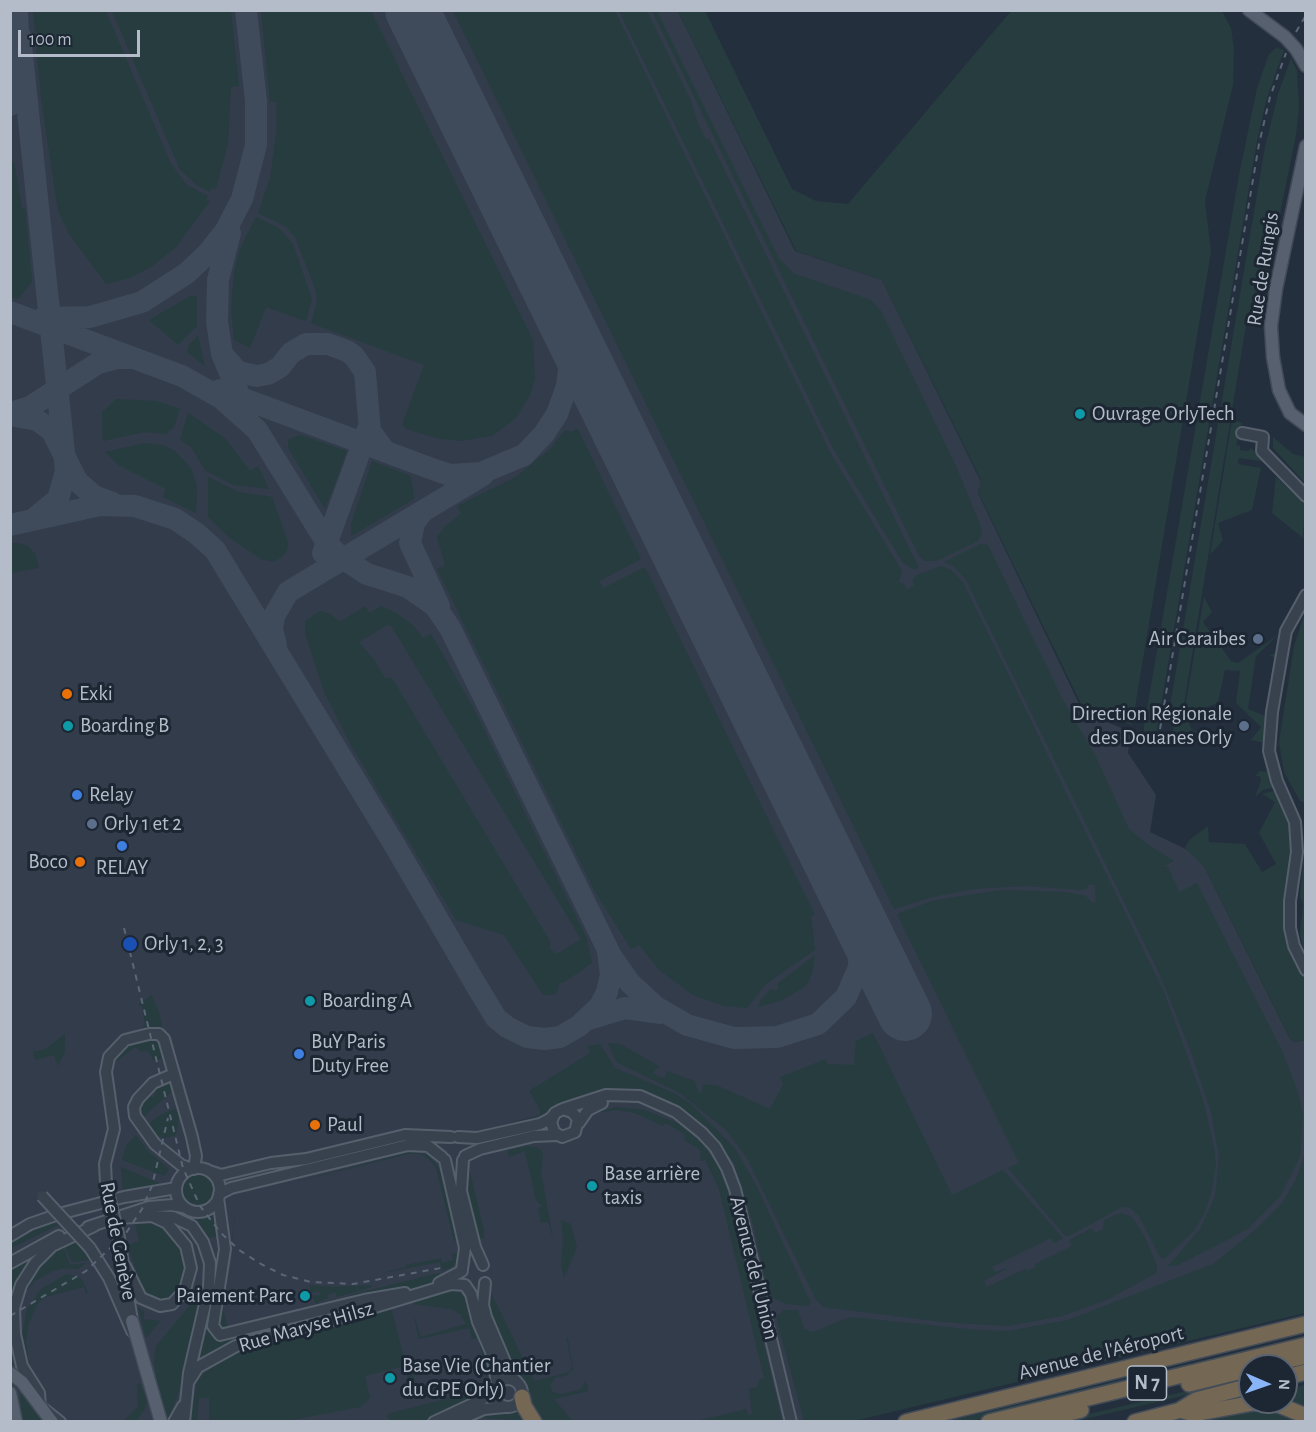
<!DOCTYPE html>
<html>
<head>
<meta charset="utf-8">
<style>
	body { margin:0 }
	#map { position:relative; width:1316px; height:1432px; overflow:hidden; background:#242f3e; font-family:"Alegreya Sans",sans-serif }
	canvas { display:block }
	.frame { position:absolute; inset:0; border:12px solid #b4bcc9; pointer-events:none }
	.north { position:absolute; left:1238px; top:1354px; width:60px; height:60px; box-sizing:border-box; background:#1d2633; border:2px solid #59626f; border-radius:50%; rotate:92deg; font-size:16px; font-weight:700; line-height:24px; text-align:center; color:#b4bcc9 }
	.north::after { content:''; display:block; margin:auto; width:21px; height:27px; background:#8ab4f8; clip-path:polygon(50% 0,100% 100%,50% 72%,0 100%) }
	.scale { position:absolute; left:18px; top:30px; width:122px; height:27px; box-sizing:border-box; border:3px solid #b4bcc9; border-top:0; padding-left:8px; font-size:18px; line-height:21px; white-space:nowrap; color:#b4bcc9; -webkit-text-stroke:4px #1d2633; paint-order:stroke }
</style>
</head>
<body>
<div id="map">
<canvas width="1316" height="1432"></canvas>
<div class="frame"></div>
<div class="north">N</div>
<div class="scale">100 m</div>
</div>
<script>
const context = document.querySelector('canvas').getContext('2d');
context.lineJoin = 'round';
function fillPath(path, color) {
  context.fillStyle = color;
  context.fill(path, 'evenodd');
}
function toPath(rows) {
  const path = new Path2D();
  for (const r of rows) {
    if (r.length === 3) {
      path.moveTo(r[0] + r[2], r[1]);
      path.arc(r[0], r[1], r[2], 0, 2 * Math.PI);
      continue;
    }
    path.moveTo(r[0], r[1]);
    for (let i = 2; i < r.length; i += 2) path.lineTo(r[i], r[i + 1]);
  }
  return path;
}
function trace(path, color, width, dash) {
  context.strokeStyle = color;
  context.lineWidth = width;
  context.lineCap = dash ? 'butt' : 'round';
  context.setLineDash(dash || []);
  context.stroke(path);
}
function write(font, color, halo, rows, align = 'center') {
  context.font = font + ' "Alegreya Sans",sans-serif';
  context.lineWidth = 6;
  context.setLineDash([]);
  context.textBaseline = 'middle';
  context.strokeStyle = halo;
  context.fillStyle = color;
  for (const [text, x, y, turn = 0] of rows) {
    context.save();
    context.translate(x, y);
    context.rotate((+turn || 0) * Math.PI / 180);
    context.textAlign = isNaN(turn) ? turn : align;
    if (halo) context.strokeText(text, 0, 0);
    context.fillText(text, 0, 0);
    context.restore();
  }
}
fillPath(toPath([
	[10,11,678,11,795,251,882,280,981,482,978,493,1083,712,1131,732,1128,753,1156,795,1150,832,1190,851,1204,866,1290,1039,1294,1042,1305,1040,1305,1208,1273,1243,819,1421,11,1421]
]), '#323c4b');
fillPath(toPath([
	[33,11,106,11,171,164,187,185,208,196,206,200,210,201,176,247,154,265,132,277,106,284,69,234,58,211,41,98],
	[112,11,231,11,239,86,231,87,228,144,216,189,211,188,210,192,197,185,180,170],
	[261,11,371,11,533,340,535,379,530,395,516,418,492,436,460,441,436,438,406,429,402,425,424,365,311,323,317,302,316,291,295,237,286,227,258,213,270,178,277,126,276,102,270,102],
	[453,11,615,11,830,452,902,571,899,582,904,584,907,590,914,585,912,580,917,575,941,566,951,570,963,582,1164,992,1203,1099,1214,1147,1216,1164,1211,1194,1203,1216,1193,1232,1164,1259,1160,1257,1139,1216,1129,1207,1122,1207,1069,1236,1065,1236,1008,1168,1019,1163,897,914,935,900,1002,890,1066,892,1086,896,1092,902,1096,902,1095,885,1089,884,1086,889,1080,890,1026,886,973,889,933,897,894,909],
	[619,11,647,11,692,103,697,121,705,138,710,140,919,568,913,569,903,563,834,450],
	[652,11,657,11,779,259,795,274,871,300,881,311,956,466,981,527,982,533,978,541,936,561,925,561,919,556],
	[678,11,705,11,792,189,816,201,848,204,1011,11,1222,11,1231,28,1234,49,1233,85,1205,201,1211,252,1132,725,1084,710,978,492,981,480,882,280,796,251],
	[1276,48,1284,50,1266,101,1257,141,1155,741,1144,735,1144,726,1239,175,1257,88,1269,54],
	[1291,58,1297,71,1299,108,1296,135,1265,288,1261,326,1246,325,1183,710,1192,730,1200,732,1186,741,1178,741,1178,744,1171,743,1176,710,1180,708,1170,706,1265,147,1278,94],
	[10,160,14,162,22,208,25,208,32,282,18,299,11,297],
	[256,217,279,228,293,244,312,299,306,321,266,307,250,348,234,340,231,310,234,272,241,246],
	[192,295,197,297,197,326,178,345,149,320],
	[198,335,204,363,205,366,187,352,189,345],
	[116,399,157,401,180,409,174,427,166,434,144,432,103,441,102,412],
	[188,413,225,438,250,471,258,466,269,489,233,485,205,470,191,447,180,440],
	[1232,420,1242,423,1236,445,1240,446,1240,450,1248,451,1251,448,1266,462,1239,458,1238,464,1261,468,1252,510,1218,523,1223,540,1210,555],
	[578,429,641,559,599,581,603,588,645,567,815,915,811,916,815,950,766,984,747,1008,724,1006,693,995,659,970,639,945,631,949,594,890,437,569,445,565,437,537,445,526,461,514,457,506,516,477,550,449,565,430,571,432],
	[300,435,347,451,325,509,288,448,288,440],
	[1273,437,1293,454,1305,457,1305,483,1273,448],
	[145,443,162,445,175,451,191,468,197,487,196,513,163,497,166,489,118,465,105,452],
	[372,461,411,476,414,499,351,536,351,524],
	[208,477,239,492,272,497,288,542,287,551,282,557,273,562,261,559,230,538,208,517],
	[1276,477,1305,504,1303,538,1272,513],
	[11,543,20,543,29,547,36,555,39,568,11,573],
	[980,544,988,545,1063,700,1095,755,1129,829,1147,844,1174,861,1163,866,1168,867,1179,892,1197,883,1283,1053,1298,1092,1303,1116,1300,1157,1281,1195,1248,1229,1176,1266,1168,1266,1200,1229,1215,1196,1219,1157,1211,1113,1191,1052,1159,973,966,580,953,566,944,562],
	[1204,597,1212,612,1203,622,1231,661,1238,663,1279,634,1256,656,1248,709,1266,716,1274,657,1269,656,1275,653,1277,654,1265,743,1251,740,1261,727,1236,703,1240,671,1225,670,1218,702,1215,704,1188,714,1185,708],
	[365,606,370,613,381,606,396,613,413,625,423,638,431,634,473,707,587,939,592,963,563,983,559,983,558,991,553,995,543,995,504,935,456,920,352,747,324,692,305,633,305,621,320,611,330,614,340,622],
	[387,625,392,627,581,939,557,954,550,949,550,941,392,678,385,678,375,661,359,642],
	[1305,613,1305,803,1300,801,1284,772,1279,742,1294,646],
	[1260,771,1269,772,1276,787,1263,790,1255,797,1261,780,1260,776,1255,776],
	[1277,790,1290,820,1294,849,1290,947,1305,978,1305,1040,1294,1042,1290,1039,1204,866,1185,848,1189,840,1208,826,1209,842,1245,844,1262,872,1276,864,1259,833,1275,802,1262,794],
	[1305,842,1305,954,1300,935,1303,904,1300,897],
	[815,955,812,974,806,986,780,1001,758,1007,761,999,772,988,774,991,778,989,777,984],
	[151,995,158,1009,163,1030,145,1030,142,1028,145,1025,144,1017,142,1006,138,1005],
	[873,1033,952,1195,1003,1170,1063,1238,1054,1243,1051,1238,992,1267,995,1272,1008,1268,984,1281,987,1287,1025,1269,1027,1271,1036,1267,1035,1264,1072,1246,1069,1240,1092,1228,1095,1233,1103,1230,1104,1220,1121,1213,1132,1217,1144,1235,1157,1265,1156,1273,1109,1299,1062,1316,1008,1326,943,1322,823,1307,816,1300,747,1158,726,1130,678,1092,616,1062,608,1043,620,1044,659,1066,653,1073,659,1077,665,1078,666,1071,695,1081,698,1091,702,1093,703,1084,718,1086,770,1109,783,1085,780,1077,826,1059,827,1064,854,1065,856,1041],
	[65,1034,65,1052,58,1066,54,1055,35,1060,33,1052,45,1049],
	[153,1037,161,1040,158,1041,159,1047,162,1045,165,1057,154,1061,147,1050,142,1052,135,1047,118,1060,114,1057,125,1045],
	[600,1044,615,1068,674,1093,691,1104,735,1148,756,1185,811,1303,808,1306,787,1304,769,1296,753,1224,734,1163,708,1128,673,1103,635,1089,608,1088,578,1100,556,1103,542,1116,509,1123,540,1115,540,1110,529,1091,590,1053,588,1046],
	[170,1080,172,1091,141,1119,138,1108,144,1099,149,1096,154,1098,157,1085],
	[617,1107,644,1110,677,1123,703,1144,718,1166,727,1189,782,1421,696,1421,747,1409,748,1415,752,1414,749,1389,757,1387,760,1379,764,1378,719,1189,705,1160,700,1161,701,1152,698,1148,685,1141,684,1134,666,1123,663,1126,635,1113,618,1110,593,1113],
	[175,1109,180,1110,176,1135,165,1138,154,1135,146,1126,160,1115],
	[136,1135,148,1151,169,1169,165,1176,122,1160,126,1146],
	[528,1146,539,1148,543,1155,541,1172,553,1238,548,1222,541,1223,538,1208,542,1206,536,1200,525,1151,509,1157,508,1150],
	[410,1152,428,1155,439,1168,457,1240,454,1241,436,1168,429,1159,419,1154,408,1154,279,1186],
	[1305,1154,1305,1313,854,1421,804,1421,776,1317,784,1310,798,1310,804,1329,813,1332,850,1317,978,1330,1009,1331,1068,1320,1213,1264,1256,1229,1282,1203,1296,1179],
	[121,1167,159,1183,155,1186,123,1190],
	[469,1168,484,1231,484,1238,479,1239,468,1192,466,1169],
	[198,1190,15],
	[236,1210,223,1309,227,1326,273,1317,223,1328,219,1322],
	[215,1213,222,1237,212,1237,206,1241,197,1227,200,1226,197,1219],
	[561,1220,571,1224,577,1248,564,1278,561,1264,563,1239],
	[148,1221,155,1223,150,1225,158,1224,164,1228,175,1240,184,1259,185,1273,180,1285,172,1295,162,1300,152,1298,143,1289,127,1245,139,1241,135,1222],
	[55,1222,58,1225,11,1248,11,1243,24,1235],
	[73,1240,91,1260,72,1262,64,1245],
	[44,1246,24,1270,11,1300,11,1269],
	[63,1246,70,1265,86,1263,78,1269,66,1268,53,1271,35,1281,23,1294,42,1263],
	[458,1253,458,1261,451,1268,442,1270,440,1262,383,1273,406,1267,406,1265,439,1259,440,1257,442,1263,453,1260,452,1254],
	[439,1273,440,1280,420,1288,352,1298,350,1295],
	[67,1274,81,1278,88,1291,86,1294,84,1287,45,1297,38,1303,28,1325,26,1342,29,1363,27,1363,22,1336,27,1309,41,1289],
	[205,1276,179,1392,168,1420,159,1395,154,1361,156,1346,196,1298],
	[309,1285,335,1287,371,1285,372,1287,337,1297,336,1292,327,1295,328,1298,316,1304,311,1295,320,1296,319,1291,311,1293],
	[443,1290,458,1290,469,1303,488,1359,490,1382,481,1394,426,1420,390,1420,387,1416,390,1413,458,1396,457,1390,489,1382,478,1338,472,1339,469,1328,419,1339,413,1313,421,1337,466,1324,460,1314,451,1309,414,1304,412,1301],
	[490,1291,534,1381,570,1372,572,1366,566,1337,568,1339,573,1369,568,1375,555,1378,550,1386,553,1392,561,1394,581,1389,586,1380,588,1391,554,1399,573,1421,541,1421,488,1312,487,1298],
	[138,1307,144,1312,144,1319,160,1321,166,1315,146,1338],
	[391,1308,404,1358,410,1357,415,1382,409,1383,405,1366,365,1376,370,1398,360,1407,286,1421,209,1421,209,1398,199,1398,197,1421,190,1422,197,1382,203,1374,233,1354],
	[302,1320,303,1323,234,1341,200,1359,208,1324,211,1324,213,1334],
	[1305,1336,1305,1341,1206,1361,1180,1371,972,1421,944,1422],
	[1250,1376,1250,1380,1077,1421,1055,1422],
	[140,1383,147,1401,145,1409,136,1421,124,1421,138,1406,137,1384],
	[1305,1385,1305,1412,1286,1402,1286,1389],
	[20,1391,31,1405,33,1404,46,1421,22,1421],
	[1261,1408,1281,1410,1303,1422,1191,1422],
	[520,1410,528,1421,472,1417,480,1414]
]), '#263c3f');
trace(toPath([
	[20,36,66,471,58,499,35,518],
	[10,105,19,62,17,10],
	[230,233,218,280,217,322,222,354,243,404],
	[10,312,182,376,221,398,257,430,327,543,338,555,367,574,408,587,435,606,450,628,611,956,630,983,656,1007,687,1025,734,1038,777,1037,818,1024,846,997,859,967,860,933,849,901],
	[43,318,90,317,142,302,187,273,208,253,226,230,242,199,256,145,256,101,246,10],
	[223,355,238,372,257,376,268,374,280,367,291,353,306,344,328,344,347,351,354,356,365,372,370,431,384,450],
	[220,390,435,470,450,475,481,473,524,455,544,434,557,414,567,386,569,370,568,337,561,314],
	[10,413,30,407,98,363,117,358,129,358],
	[10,415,37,420,52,431,77,481,94,496,113,503],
	[423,511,414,523,410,543,439,606],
	[10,525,100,505,135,506,175,519,196,533,215,550,394,844,476,985,496,1018,507,1027,527,1037,545,1039,560,1037,579,1026,600,1006,607,992,611,975,608,952],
	[323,553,368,429],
	[276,645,272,629,274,616,288,592,483,475],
	[589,1019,625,1008,661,1013]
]), '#3f4a5a', 22);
trace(toPath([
	[412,10,905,1014]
]), '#3f4a5a', 54);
const minor = toPath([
	[1242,433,1263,437,1262,451,1306,496],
	[1306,595,1286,631,1272,712,1269,751,1277,781,1295,822,1297,852,1290,901,1290,928,1294,946,1306,970],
	[169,1076,153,1083,138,1099,134,1107,135,1116,155,1144,181,1165,192,1169],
	[563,1109,606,1095,640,1096,676,1112,702,1133,715,1147,727,1168,735,1189,791,1422],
	[579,1123,588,1110,602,1103],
	[458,1137,477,1138,540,1124,546,1121,551,1118,555,1113,563,1109,572,1112,578,1119,575,1132,562,1137,554,1132,551,1122,555,1113],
	[465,1156,480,1149,534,1136,557,1135],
	[445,1160,465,1248,462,1269],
	[463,1160,461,1191,475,1247,483,1265],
	[198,1190,22],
	[209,1171,221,1175,229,1173,271,1163,306,1159,405,1135,451,1137],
	[106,1183,105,1164,114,1129,106,1072,109,1057,125,1040,149,1034,159,1034,164,1039,192,1137,196,1156,194,1169],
	[219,1194,231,1188,408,1145,428,1146,442,1157],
	[218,1198,225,1249,213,1326,220,1335,364,1300,405,1293],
	[152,1216,173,1217,192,1226,203,1242,210,1263,209,1287,189,1373,184,1422],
	[119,1218,152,1216,167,1223,186,1246,191,1268,185,1290,172,1304,160,1306,141,1298,125,1266],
	[88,1227,149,1207,172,1205,183,1207],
	[10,1236,30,1224,59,1214,124,1197,176,1188],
	[119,1238,132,1321],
	[90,1248,109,1278,132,1331],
	[10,1263,59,1236],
	[439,1283,462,1271],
	[485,1283,483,1305,486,1317,511,1376,517,1382],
	[508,1393,14],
	[189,1381,198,1367,236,1346,332,1320,451,1284,465,1285,471,1294,478,1322,492,1354,497,1384],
	[60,1422,40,1406,39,1393,22,1366,15,1334,14,1308,21,1285,35,1263,52,1246,94,1226],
	[174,1422,183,1406],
	[434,1422,481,1400,496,1388],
	[454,1422,484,1409,505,1407]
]);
const major = toPath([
	[1249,10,1285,37,1296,49,1306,66],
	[1306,146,1276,289,1271,326,1273,357,1279,390,1290,413,1306,425],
	[132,1321,161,1422],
	[10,1373,22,1382,52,1422],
	[10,1393,16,1422]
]);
const highway = toPath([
	[1263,1366,1306,1356],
	[1286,1377,1306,1372],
	[1189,1384,1250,1369],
	[522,1397,524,1406,534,1422],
	[1180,1410,1194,1414,1253,1403,1274,1403,1306,1416],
	[1180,1410,1196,1400,1250,1386],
	[906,1422,1306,1324],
	[989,1422,1306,1345],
	[1034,1422,1081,1410],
	[1135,1422,1189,1408]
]);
trace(minor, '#565f6c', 14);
trace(major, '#414a57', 15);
trace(highway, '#434c59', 18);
trace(minor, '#38414e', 10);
trace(major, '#56606e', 12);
trace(highway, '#746855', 15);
trace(toPath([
	[1296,32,1306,15],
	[1158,741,1259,144,1270,97,1286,53],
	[124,928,183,1168,200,1206,220,1232,239,1250,261,1264,283,1275,311,1282,353,1284,441,1268],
	[10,1316,86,1271,126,1233,142,1209,152,1186,168,1118]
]), '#5a6575', 2, [6, 6]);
const minorBridge = toPath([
	[106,1183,119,1238],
	[42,1196,90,1248]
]);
trace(minorBridge, '#565f6c', 14, []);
trace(minorBridge, '#38414e', 10);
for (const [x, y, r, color] of [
	[1080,414,6,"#0f9aa8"],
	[1258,639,6,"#5c6f8a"],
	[67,694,6,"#e8710a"],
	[68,726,6,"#0f9aa8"],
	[1244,726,6,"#5c6f8a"],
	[77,795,6,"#3f7fe0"],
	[92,824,6,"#5c6f8a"],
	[122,846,6,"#3f7fe0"],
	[80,862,6,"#e8710a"],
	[130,944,8,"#1a4fb4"],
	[310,1001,6,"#0f9aa8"],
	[299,1054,6,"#3f7fe0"],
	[315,1125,6,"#e8710a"],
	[592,1186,6,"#0f9aa8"],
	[305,1296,6,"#0f9aa8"],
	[390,1378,6,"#0f9aa8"]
]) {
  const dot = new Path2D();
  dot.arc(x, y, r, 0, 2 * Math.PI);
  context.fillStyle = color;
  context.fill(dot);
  trace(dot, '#1d2633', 2);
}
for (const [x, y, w] of [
	[1147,1383,39]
]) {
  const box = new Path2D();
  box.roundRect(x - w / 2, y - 17, w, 34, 4.5);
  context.fillStyle = '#1d2633';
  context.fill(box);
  trace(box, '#b4bcc9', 1.5);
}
write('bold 20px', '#b4bcc9', null, [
	["N 7",1147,1383]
]);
write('21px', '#b4bcc9', '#1d2633', [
	["Rue de Rungis",1263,269,-81],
	["Rue de Genève",118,1241,79],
	["Avenue de l'Union",754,1268,76],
	["Rue Maryse Hilsz",306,1327,-16],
	["Avenue de l'Aéroport",1101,1353,-14]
]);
write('21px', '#b4bcc9', '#1d2633', [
	["Ouvrage OrlyTech",1092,414],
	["Air Caraïbes",1246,639,"right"],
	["Exki",79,694],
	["Direction Régionale",1232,714,"right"],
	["des Douanes Orly",1232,738,"right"],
	["Boarding B",80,726],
	["Relay",89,795],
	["Orly 1 et 2",104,824],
	["Boco",68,862,"right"],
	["RELAY",122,868,"center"],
	["Orly 1, 2, 3",144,944],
	["Boarding A",322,1001],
	["BuY Paris",311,1042],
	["Duty Free",311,1066],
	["Paul",327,1125],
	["Base arrière",604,1174],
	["taxis",604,1198],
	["Paiement Parc",293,1296,"right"],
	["Base Vie (Chantier",402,1366],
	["du GPE Orly)",402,1390]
], 'left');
</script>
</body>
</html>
